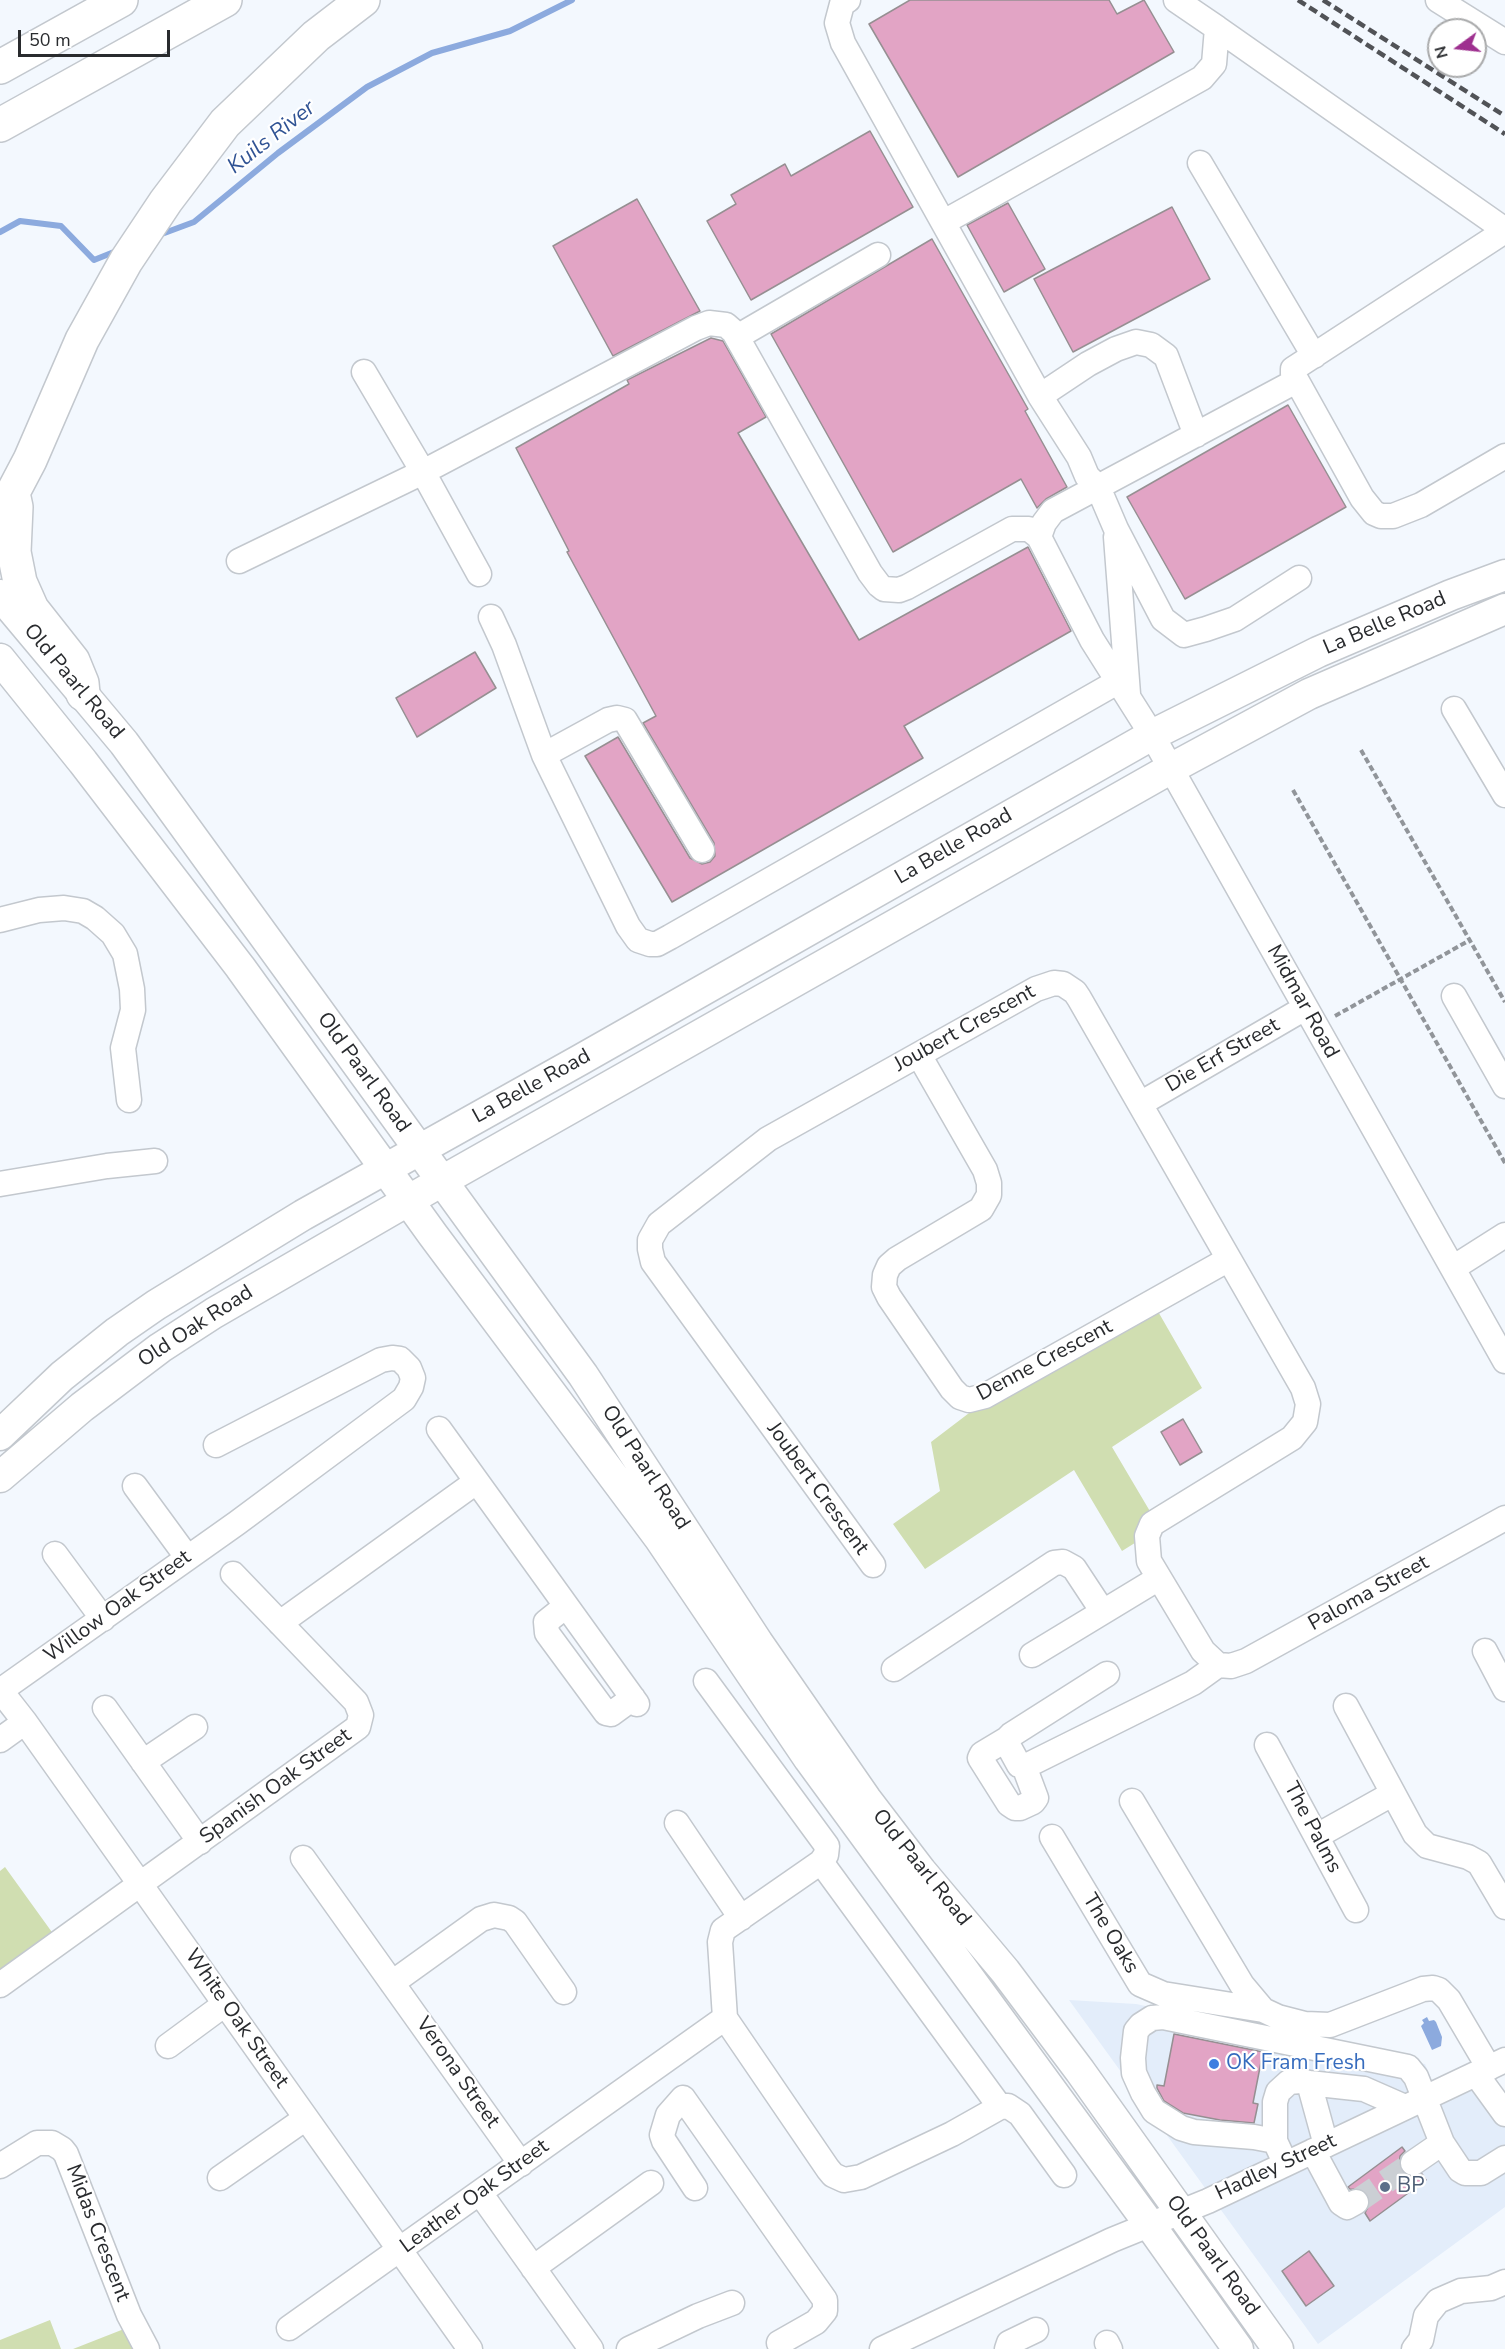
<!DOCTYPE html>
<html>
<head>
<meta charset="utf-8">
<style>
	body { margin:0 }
	#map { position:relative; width:1505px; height:2349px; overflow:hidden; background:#f3f8fe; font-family:"Nunito Sans",sans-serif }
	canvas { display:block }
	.north { position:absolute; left:1427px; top:18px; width:60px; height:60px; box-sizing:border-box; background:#fff; border:2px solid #a9aaab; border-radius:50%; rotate:255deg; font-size:16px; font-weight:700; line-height:24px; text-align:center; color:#292b2e }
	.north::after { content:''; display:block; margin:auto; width:21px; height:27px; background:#9e308f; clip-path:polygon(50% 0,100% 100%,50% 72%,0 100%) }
	.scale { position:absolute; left:18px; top:30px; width:152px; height:27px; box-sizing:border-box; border:3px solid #292b2e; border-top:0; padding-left:8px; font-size:18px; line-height:21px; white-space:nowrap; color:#292b2e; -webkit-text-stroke:4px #fff; paint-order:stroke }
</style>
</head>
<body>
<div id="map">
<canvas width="1505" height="2349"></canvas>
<div class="north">N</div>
<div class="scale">50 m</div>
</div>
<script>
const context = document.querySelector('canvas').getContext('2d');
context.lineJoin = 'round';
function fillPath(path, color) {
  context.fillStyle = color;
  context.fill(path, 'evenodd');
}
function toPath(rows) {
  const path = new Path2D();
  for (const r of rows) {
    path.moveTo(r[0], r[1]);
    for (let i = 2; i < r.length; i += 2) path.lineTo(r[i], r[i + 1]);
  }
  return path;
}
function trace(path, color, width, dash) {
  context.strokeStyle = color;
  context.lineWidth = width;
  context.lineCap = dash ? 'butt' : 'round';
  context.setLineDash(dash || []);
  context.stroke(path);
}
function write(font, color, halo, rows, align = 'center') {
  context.font = font + ' "Nunito Sans",sans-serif';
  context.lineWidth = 4.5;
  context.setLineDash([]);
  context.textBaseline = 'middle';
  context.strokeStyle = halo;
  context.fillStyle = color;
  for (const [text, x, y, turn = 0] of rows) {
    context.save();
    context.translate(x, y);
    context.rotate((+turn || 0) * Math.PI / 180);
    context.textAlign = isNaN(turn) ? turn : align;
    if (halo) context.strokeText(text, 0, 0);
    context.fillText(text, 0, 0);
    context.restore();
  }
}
fillPath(toPath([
	[1069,2000,1136,2004,1425,2064,1435,2087,1476,2070,1505,2111,1505,2207,1318,2344]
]), '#e3edfa');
fillPath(toPath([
	[1156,1308,1202,1388,1112,1447,1151,1513,1138,1541,1122,1551,1074,1470,925,1569,893,1524,940,1491,931,1442,977,1407],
	[5,1867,54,1935,0,1974,0,1871],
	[50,2320,61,2349,0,2349,0,2340],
	[124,2329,136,2349,73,2349]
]), '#d0deb1');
fillPath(toPath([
	[1427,2017,1429,2021,1434,2020,1436,2022,1442,2037,1441,2046,1432,2050,1421,2026,1424,2023,1422,2020]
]), '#8caade');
trace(toPath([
	[0,232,20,221,61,226,94,260,119,250],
	[159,235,194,222,278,153,367,87,432,53,510,31,572,0]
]), '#8caade', 6);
const building = toPath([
	[910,0,1109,0,1117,14,1144,0,1174,52,958,177,869,24,910,0],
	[870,131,913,207,751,300,707,221,736,204,731,195,785,164,791,176,870,131],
	[637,199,700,311,613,356,553,246,637,199],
	[1008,203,1045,269,1004,292,967,225,1008,203],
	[1172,207,1210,279,1073,352,1034,279,1172,207],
	[932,239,1028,409,1025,411,1067,487,1046,499,1037,508,1021,479,893,552,771,334,932,239],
	[711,338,723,341,766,417,738,433,859,640,1028,547,1071,631,904,726,923,758,672,902,585,756,618,737,690,858,702,864,710,862,715,856,714,843,643,723,656,716,567,552,569,551,516,448,629,384,627,380,711,338],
	[1288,405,1346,507,1185,599,1127,497,1288,405],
	[475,652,496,688,417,737,396,698,475,652],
	[1183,1419,1202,1452,1180,1465,1161,1432,1183,1419],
	[1174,2034,1263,2052,1253,2103,1258,2104,1254,2123,1220,2120,1183,2113,1164,2101,1157,2088,1157,2085,1164,2086,1174,2034],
	[1402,2147,1405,2151,1400,2156,1399,2164,1402,2172,1414,2177,1422,2174,1426,2180,1370,2221,1365,2213,1370,2203,1368,2195,1363,2190,1350,2189,1348,2187,1402,2147],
	[1309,2251,1334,2286,1306,2306,1282,2271,1309,2251]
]);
fillPath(building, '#e2a4c5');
trace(building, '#968f92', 1.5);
trace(toPath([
	[1356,2202,1413,2163]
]), '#cbcfd4', 24, [24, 12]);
const minor = toPath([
	[848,0,842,4,837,23,843,43,1040,396,1079,457,1087,476,1098,487,1116,529,1163,619,1184,635,1206,629,1235,619,1299,578],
	[1438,0,1505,42],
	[1217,28,1505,230],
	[1200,163,1314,356],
	[944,222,1202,78,1214,64,1217,28,1176,0],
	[1505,231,1293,369,1293,374,1362,498,1374,513,1381,516,1393,516,1421,505,1505,456],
	[737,337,878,255],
	[364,372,423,472,479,574],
	[1040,396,1088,364,1116,349,1136,342,1151,345,1166,356,1196,435],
	[1039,537,1044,523,1053,511,1296,381],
	[1116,537,1128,694],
	[239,561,423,472,696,328,709,323,726,325,734,332,870,573,879,585,884,589,899,590,907,587,1012,529,1029,529,1039,537,1092,640,1152,735,1505,1361],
	[491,617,504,645,544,755,628,926,638,940,650,944,657,944,670,937,1119,681],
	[1454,709,1505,795],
	[544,755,608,720,617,718,625,720,702,850],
	[0,920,39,910,64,908,83,911,95,918,113,934,125,954,132,989,133,1010,123,1048,129,1100],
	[1454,996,1505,1086],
	[919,1055,985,1170,989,1183,989,1195,981,1209,897,1259,889,1266,885,1275,884,1287,889,1297,952,1389,960,1397,969,1400,985,1396,1229,1259],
	[1140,1104,1305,1008],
	[0,1184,107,1166,155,1161],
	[1453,1268,1505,1235],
	[439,1429,637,1704],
	[135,1486,187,1557],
	[55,1554,103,1619],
	[873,1565,653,1262,650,1249,650,1240,659,1224,768,1139,1036,989,1054,983,1063,984,1075,992,1079,998,1303,1388,1308,1404,1305,1422,1292,1438,1152,1524,1147,1536,1149,1561,1203,1651,1218,1665,1231,1666,1246,1661,1505,1518],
	[566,1606,546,1622,547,1633,606,1713,611,1714,633,1698],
	[280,1623,476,1482],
	[1485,1651,1505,1689],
	[1032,1655,1159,1578],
	[894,1669,1054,1563,1063,1562,1074,1568,1103,1612],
	[1107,1674,1011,1735,1007,1739,1008,1745,1019,1765,1028,1765,1193,1683,1218,1665],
	[706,1681,827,1846,826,1855,821,1862,1000,2107,1008,2106,1020,2114,1064,2175],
	[0,1690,25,1722,470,2349],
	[0,1691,237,1523,404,1399,411,1387,413,1378,409,1368,400,1359,392,1358,381,1360,216,1445],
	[1346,1706,1415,1834,1427,1846,1468,1857,1479,1863,1505,1907],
	[105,1708,200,1842],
	[1007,1739,982,1754,980,1758,1009,1804,1015,1808,1020,1808,1033,1802,1036,1798,1024,1766],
	[0,1740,25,1722],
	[1267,1745,1356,1910],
	[143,1762,195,1727],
	[1132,1801,1242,1985,1263,2010,1278,2017,1305,2024,1330,2025,1423,1989,1433,1988,1439,1990,1449,2000,1489,2068],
	[677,1823,741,1918],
	[1317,1836,1392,1794],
	[1052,1837,1140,1984,1163,1994,1263,2010],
	[303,1858,521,2164],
	[821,1862,723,1930,720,1942,725,2018,828,2169,833,2175,844,2180,861,2177,952,2134,1000,2107],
	[392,1983,481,1919,494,1915,509,1918,515,1922,564,1992],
	[0,1985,358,1727,361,1715,356,1702,233,1574],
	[168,2046,225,2004],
	[1476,2074,1505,2114],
	[1309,2083,1364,2089,1405,2107],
	[1275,2141,1254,2137,1194,2132,1181,2128,1154,2111,1143,2093,1134,2073,1133,2058,1136,2031,1141,2025,1152,2018,1163,2017,1408,2067,1416,2077,1442,2143,1413,2163],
	[1442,2143,1460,2170,1465,2173,1481,2173,1505,2158],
	[1313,2151,1341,2203,1347,2207,1356,2202],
	[1281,2154,1275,2141,1275,2102,1278,2092,1289,2082,1300,2081,1309,2083,1326,2145],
	[0,2166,37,2143,52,2143,62,2149,66,2154,129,2315,147,2349],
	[220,2178,306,2118],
	[695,2188,664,2141,662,2135,668,2115,683,2098,825,2300,825,2311,816,2322,779,2343],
	[480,2193,591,2349],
	[533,2268,651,2183],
	[289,2328,725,2018],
	[1107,2343,1110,2349],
	[629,2349,698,2316,732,2303],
	[882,2349,1112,2240,1208,2201,1505,2060],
	[1007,2349,1009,2343,1036,2330],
	[1414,2349,1421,2340,1426,2316,1438,2301,1461,2291,1491,2288,1505,2282]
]);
const major = toPath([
	[0,595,124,743,583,1375,758,1643,866,1799,921,1871,1005,1971,1080,2071,1278,2349],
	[0,659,83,762,240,967,433,1235,660,1539,809,1759,1150,2225,1238,2349],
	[0,1435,62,1376,117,1332,156,1305,303,1215,580,1060,1152,735,1318,652,1451,595,1505,575],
	[0,1477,82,1407,160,1348,214,1313,442,1181,1170,769,1309,694,1505,609]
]);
const highway = toPath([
	[0,67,121,0],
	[0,125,225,0],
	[13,493,16,507,14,552,20,582,32,609,73,661,82,683,83,694],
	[0,517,30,460,82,340,126,261,166,201,225,123,316,36,363,0]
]);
trace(minor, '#c3c8ce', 27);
trace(major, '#c3c8ce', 33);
trace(highway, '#c3c8ce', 36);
trace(toPath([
	[1361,750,1505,1002],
	[1293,790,1505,1163],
	[1335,1016,1470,940]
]), '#91959a', 4, [6, 3]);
trace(minor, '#fff', 24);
trace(major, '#fff', 30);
trace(highway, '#fff', 33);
trace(toPath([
	[1298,0,1505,134],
	[1323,0,1505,116]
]), '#515357', 4.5, [9, 4.5]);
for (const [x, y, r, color] of [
	[1214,2064,6,"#3f7fe0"],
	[1385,2187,6,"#5c6f8a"]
]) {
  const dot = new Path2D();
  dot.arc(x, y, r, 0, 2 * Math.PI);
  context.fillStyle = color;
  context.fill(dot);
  trace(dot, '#fff', 2);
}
write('21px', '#292b2e', '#fff', [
	["La Belle Road",1385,624,-23],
	["Old Paarl Road",73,682,50],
	["La Belle Road",954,847,-30],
	["Midmar Road",1302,1002,61],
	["Joubert Crescent",965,1029,-29],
	["Die Erf Street",1223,1056,-30],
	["Old Paarl Road",363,1073,54],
	["La Belle Road",532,1087,-29],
	["Old Oak Road",196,1327,-33],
	["Denne Crescent",1045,1361,-28],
	["Old Paarl Road",645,1468,57],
	["Joubert Crescent",817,1489,54],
	["Paloma Street",1369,1594,-29],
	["Willow Oak Street",118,1607,-36],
	["Spanish Oak Street",276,1787,-36],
	["The Palms",1312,1828,62],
	["Old Paarl Road",921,1868,51],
	["The Oaks",1110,1934,59],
	["White Oak Street",236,2019,55],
	["Verona Street",457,2073,55],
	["Hadley Street",1276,2168,-25],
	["Leather Oak Street",475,2197,-36],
	["Midas Crescent",97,2233,69],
	["Old Paarl Road",1212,2256,54]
]);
write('21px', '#366cbe', '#fff', [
	["OK Fram Fresh",1226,2064]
], 'left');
write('21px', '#4e5e75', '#fff', [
	["BP",1397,2187]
], 'left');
write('italic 22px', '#305394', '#fff', [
	["Kuils River",272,138,-38]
]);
</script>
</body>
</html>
